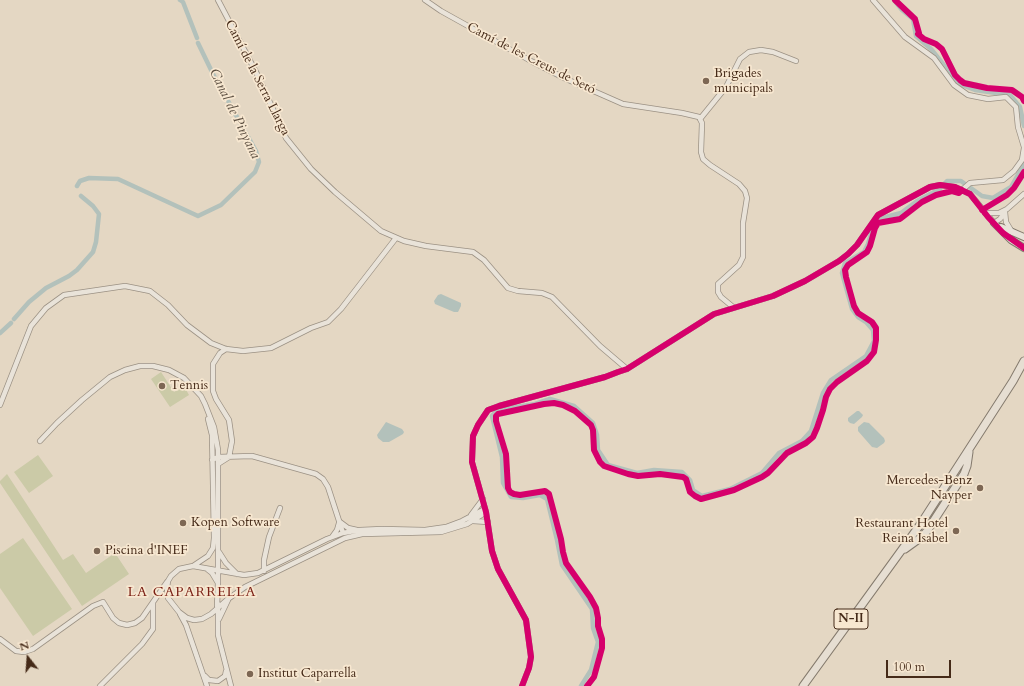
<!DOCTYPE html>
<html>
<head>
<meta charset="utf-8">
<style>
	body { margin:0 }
	#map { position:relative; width:1024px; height:686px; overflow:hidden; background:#e4d7c3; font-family:Cardo,serif }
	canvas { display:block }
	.north { position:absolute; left:8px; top:638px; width:40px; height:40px; -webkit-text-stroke:3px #f7e7d0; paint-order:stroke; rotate:343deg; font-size:11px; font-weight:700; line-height:16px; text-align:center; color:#452a18 }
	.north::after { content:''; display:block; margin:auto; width:14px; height:18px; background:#452a18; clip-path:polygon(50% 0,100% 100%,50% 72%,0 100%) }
	.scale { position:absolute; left:886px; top:660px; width:65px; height:18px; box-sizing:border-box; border:2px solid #452a18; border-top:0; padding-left:5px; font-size:12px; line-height:14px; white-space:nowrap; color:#452a18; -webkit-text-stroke:3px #f7e7d0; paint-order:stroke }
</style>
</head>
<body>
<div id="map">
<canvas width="1024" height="686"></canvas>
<div class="north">N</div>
<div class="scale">100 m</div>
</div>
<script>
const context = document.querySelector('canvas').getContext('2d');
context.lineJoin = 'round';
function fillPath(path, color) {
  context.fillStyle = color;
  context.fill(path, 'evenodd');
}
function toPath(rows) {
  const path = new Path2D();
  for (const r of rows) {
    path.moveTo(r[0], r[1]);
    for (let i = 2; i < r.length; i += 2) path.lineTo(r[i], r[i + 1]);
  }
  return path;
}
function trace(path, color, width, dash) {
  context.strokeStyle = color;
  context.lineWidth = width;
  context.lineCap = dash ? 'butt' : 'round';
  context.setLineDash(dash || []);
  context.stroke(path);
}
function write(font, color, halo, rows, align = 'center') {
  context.font = font + ' Cardo,serif';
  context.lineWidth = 3.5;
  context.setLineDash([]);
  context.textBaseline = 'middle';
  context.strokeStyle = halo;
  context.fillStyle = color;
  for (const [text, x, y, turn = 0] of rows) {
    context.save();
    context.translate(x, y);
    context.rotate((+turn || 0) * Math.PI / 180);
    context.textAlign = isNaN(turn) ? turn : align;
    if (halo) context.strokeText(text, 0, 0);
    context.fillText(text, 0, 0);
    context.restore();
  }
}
fillPath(toPath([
	[161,372,174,392,184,386,189,395,170,407,151,379],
	[38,455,53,476,29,493,14,472],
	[7,474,63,560,73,554,86,573,115,553,129,574,82,606,0,483,0,481],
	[23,538,72,609,33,636,0,588,0,554]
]), '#cbcaa7');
fillPath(toPath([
	[441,294,461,303,461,306,458,312,454,312,435,304,434,301,438,295],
	[857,411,859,411,863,415,862,417,854,424,850,423,848,421,848,418],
	[386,422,402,429,404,432,403,434,389,442,383,442,378,438,377,435],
	[864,422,869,423,884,438,885,441,884,443,877,448,872,447,858,431,858,427]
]), '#b3c1bb');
trace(toPath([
	[180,0,183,2,197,38],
	[894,0,902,10,913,19,916,36,931,49,959,84,975,90,1010,95,1020,107,1024,126],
	[945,183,947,181,961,181,965,184],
	[77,186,80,181,89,178,118,179,198,216,221,205,255,172,259,162,256,151,213,74,198,43],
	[968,186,982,196,993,198,1011,187,1024,164],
	[14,319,29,302,46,288,69,276,77,270,93,252,96,242,99,214,93,206,81,196],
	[0,333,11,323],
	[581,686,591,670,598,642,593,628,592,609,562,565,557,540,547,499,540,495,523,498,511,497,503,483,502,457,492,416,497,410,535,404,550,399,574,406,593,423,597,435,598,450,608,465,637,473,654,470,682,472,690,480,693,490,702,496,730,489,762,473,779,453,802,441,811,431,823,393,831,380,866,356,874,341,873,330,866,322,858,317,852,309,842,273,845,263,864,252,868,244,874,224,882,218,901,213,917,201,940,189]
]), '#b3c1bb', 4.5);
const street = toPath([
	[218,0,257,74,286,138,311,169,335,192,381,231,404,241,426,246,473,252,484,260,508,288,518,291,542,293,552,297,600,346,627,369],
	[425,0,441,11,531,61,564,78,623,104,682,113,699,117,702,123,701,152,703,159,710,165,739,184,745,191,747,198,743,223,743,257,739,265,718,284,718,292,721,297,733,307],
	[873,0,905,37,934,58,954,85,968,95,988,99,1006,97,1016,107,1018,127,1024,147],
	[700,119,726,87,740,59,749,52,761,50,773,52,796,61],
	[962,190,970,183,1003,180,1014,171,1022,160,1024,148],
	[1005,212,1006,222,1012,232],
	[985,213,999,213,1007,209,1024,194],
	[994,223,1000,219,1004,214],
	[0,405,31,326,46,308,64,295,125,286,150,291,168,305,187,325,211,343,226,349,243,351,271,348,311,328,328,322,341,309,396,238],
	[208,419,212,435],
	[40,441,57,423,82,400,110,377,125,370,140,366,153,366,169,370,184,378,201,396,205,404,214,427,218,450,218,583],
	[212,460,218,457,252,456,316,474,323,479,328,487,343,533],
	[218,464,229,457,232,441,229,420,216,399,213,391,213,364,220,353,226,349],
	[485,509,462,521,446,527,425,530,382,529,360,530,343,533,327,539,258,573,244,575,193,566,179,569,171,576,168,581,167,588,168,598,179,612,187,618,194,620,202,619,211,614,228,599,245,587,345,538,362,534,441,532,467,524,486,512],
	[471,515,483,499],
	[473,521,488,522],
	[340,522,348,528,357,530],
	[332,537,337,530,339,523],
	[219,552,226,563,237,574],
	[193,566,208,556,213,548,214,538,212,434],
	[207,569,212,573,218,583,217,606],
	[264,571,264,560,269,537,280,508],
	[218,604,218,635,231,686],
	[180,614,186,625,207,686],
	[219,619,228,600],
	[0,639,16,651,24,652,33,649,93,606,103,602,113,618,119,623,127,625,135,623,142,618,167,582],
	[205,676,209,680,218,681,225,676,226,671],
	[100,686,142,644,153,629,153,603],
	[522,686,529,668,531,657,526,620,498,569,492,551,486,512,472,462,473,436,478,425,488,410,499,406,605,377,618,372,627,369,714,314,773,296,805,281,839,261,848,254,857,245,878,215,930,187,940,185,955,187,962,190,970,194,994,223]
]);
const secondary = toPath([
	[994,223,1011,240,1024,248],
	[1001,227,1024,237]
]);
const primary = toPath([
	[905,549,923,536,927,531,964,474,967,466,969,452],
	[803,686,922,522,1013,381,1024,361]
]);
trace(street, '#9b9184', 6);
trace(secondary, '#847a6d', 8);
trace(primary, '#847a6d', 9);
trace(street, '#e9e3d9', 4.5);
trace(secondary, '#e9e3d9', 6);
trace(primary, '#e6ded2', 7);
trace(toPath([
	[895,0,915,19,919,33,918,34,924,39,936,44,942,49,955,75,960,80,964,83,987,88,1012,90,1022,97,1024,101],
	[982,210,1007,195,1014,188,1024,172],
	[522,686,529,668,531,657,526,620,498,569,492,551,486,512,472,462,473,436,478,425,488,410,499,406,605,377,618,372,627,369,714,314,773,296,805,281,839,261,848,254,857,245,878,215,930,187,940,185,955,187,970,194,988,217,1003,233,1024,248],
	[587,686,594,677,602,648,602,639,598,626,598,618,596,608,590,597,566,563,563,552,561,539,549,494,545,491,520,495,514,494,510,492,508,488,506,454,496,421,496,416,498,414,544,404,554,403,563,405,575,411,591,425,593,430,594,450,600,462,604,466,628,474,638,476,660,474,683,477,686,479,690,492,695,496,701,499,734,490,762,477,768,473,787,453,806,443,813,437,817,428,823,410,826,397,830,389,837,382,867,361,874,352,876,340,876,328,872,322,858,313,854,306,846,277,845,270,848,265,867,252,870,246,875,228,878,223,900,219,922,202,936,195,952,191,959,193,962,190]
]), '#d6006c', 6);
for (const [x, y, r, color] of [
	[706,81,4,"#7d6754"],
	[162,386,4,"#7d6754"],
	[980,488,4,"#7d6754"],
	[183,523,4,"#7d6754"],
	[956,531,4,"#7d6754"],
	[97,551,4,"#7d6754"],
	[250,674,4,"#7d6754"]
]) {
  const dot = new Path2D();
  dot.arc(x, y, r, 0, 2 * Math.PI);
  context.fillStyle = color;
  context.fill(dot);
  trace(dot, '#f7e7d0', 1.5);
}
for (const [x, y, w] of [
	[851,619,34]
]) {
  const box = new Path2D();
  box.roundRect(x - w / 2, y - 10, w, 20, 3);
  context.fillStyle = '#f7e7d0';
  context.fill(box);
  trace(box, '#452a18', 1);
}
write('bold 12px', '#452a18', null, [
	["N-II",851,619]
]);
write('13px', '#452a18', '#f7e7d0', [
	["Camí de les Creus de Setó",531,59,27],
	["Camí de la Serra Llarga",257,78,63]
]);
write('13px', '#452a18', '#f7e7d0', [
	["Brigades",714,74],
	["municipals",714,89],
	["Tennis",170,386],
	["Mercedes-Benz",972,481,"right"],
	["Nayper",972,496,"right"],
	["Kopen Software",191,523],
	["Restaurant Hotel",948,524,"right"],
	["Reina Isabel",948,539,"right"],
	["Piscina d'INEF",105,551],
	["Institut Caparrella",258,674]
], 'left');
write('italic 14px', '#5b4e40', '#f7e7d0', [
	["Canal de Pinyana",234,114,64]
]);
context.letterSpacing = '1px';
write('14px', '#7a1f14', '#f7e7d0', [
	["LA CAPARRELLA",192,593]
]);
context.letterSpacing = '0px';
</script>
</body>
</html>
